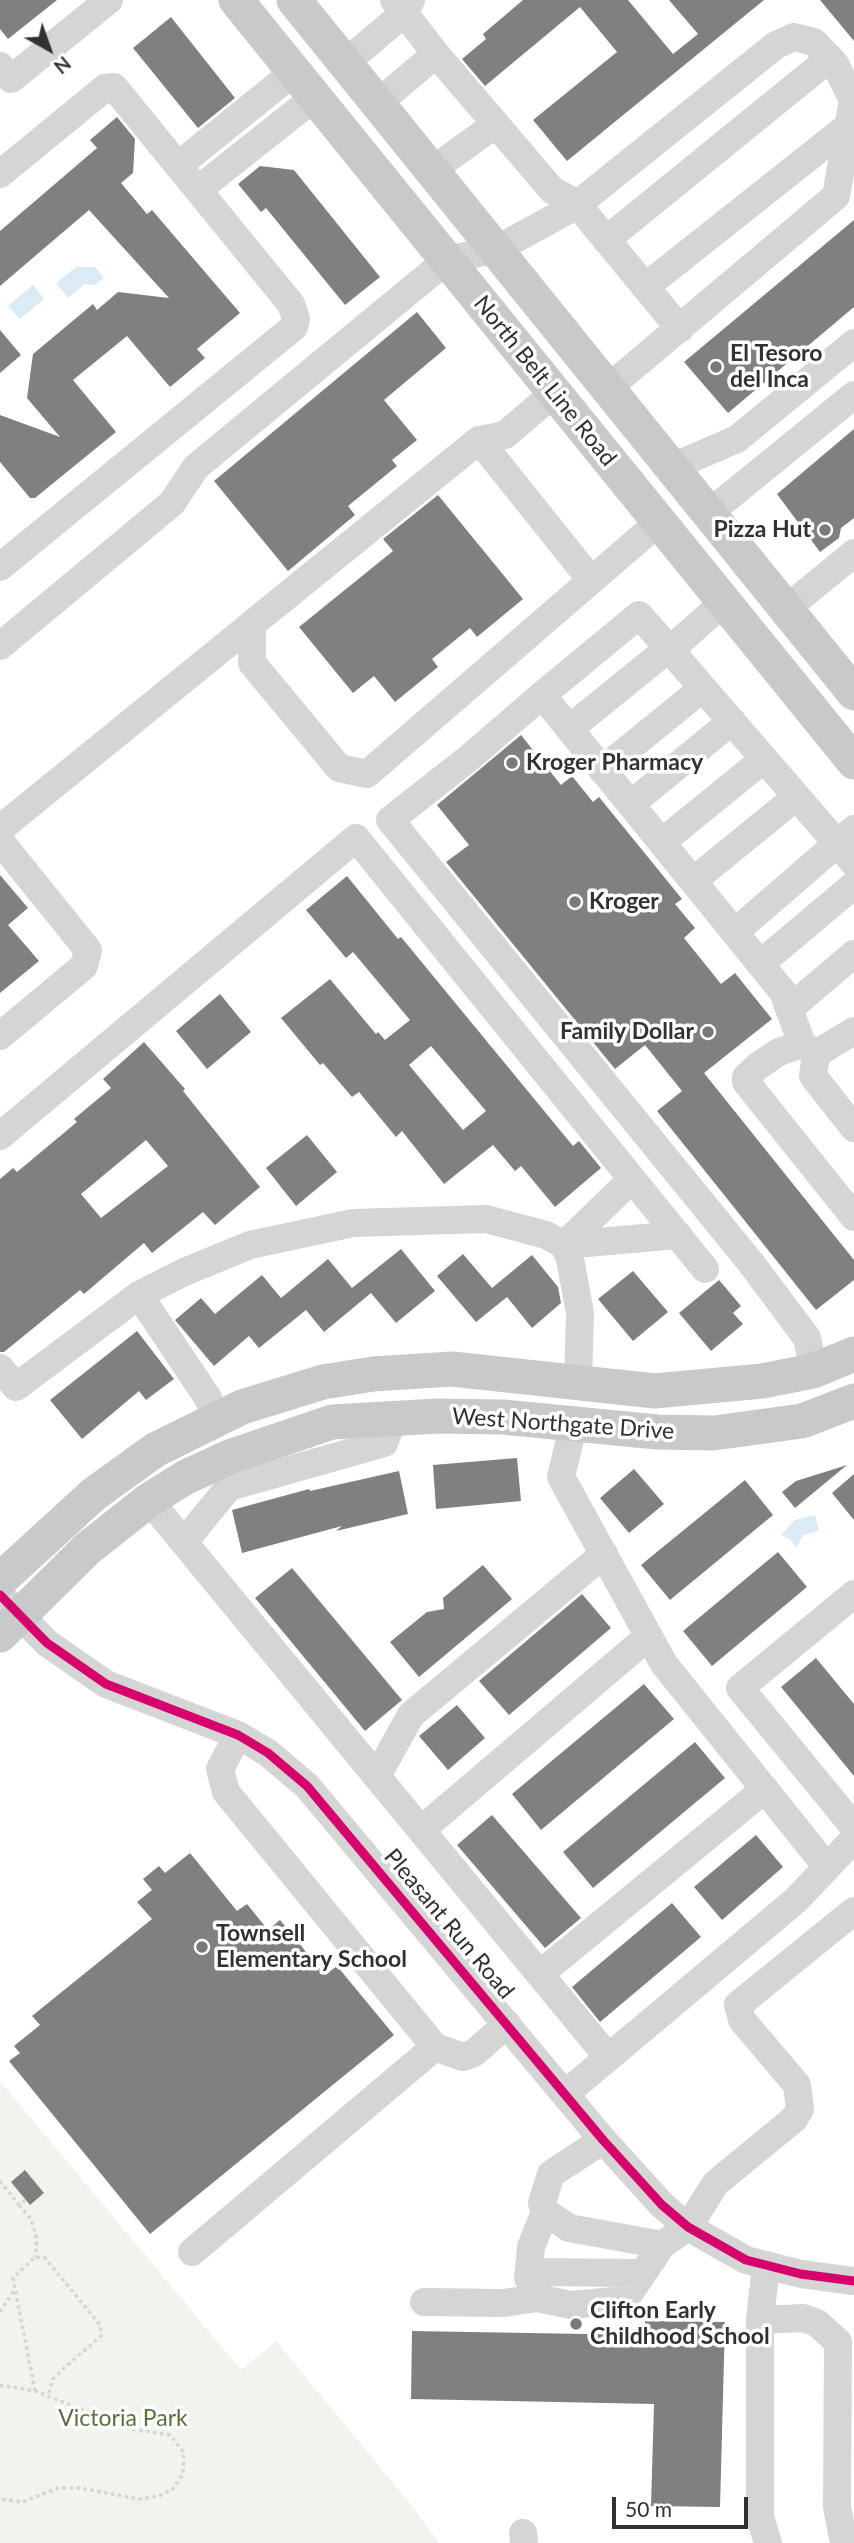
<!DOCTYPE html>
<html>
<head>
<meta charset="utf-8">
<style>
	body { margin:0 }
	#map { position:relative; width:854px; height:2543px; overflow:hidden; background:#fff; font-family:Lato,sans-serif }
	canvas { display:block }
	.north { position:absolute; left:14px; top:14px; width:70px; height:70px; -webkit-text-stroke:5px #fff; paint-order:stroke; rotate:140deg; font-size:19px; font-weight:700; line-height:28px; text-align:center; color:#313131 }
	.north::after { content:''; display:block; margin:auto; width:24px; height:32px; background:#313131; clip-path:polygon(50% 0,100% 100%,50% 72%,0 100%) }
	.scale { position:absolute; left:612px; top:2497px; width:136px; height:32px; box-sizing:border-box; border:4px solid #313131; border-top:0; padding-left:9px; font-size:21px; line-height:24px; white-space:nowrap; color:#313131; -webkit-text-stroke:5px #fff; paint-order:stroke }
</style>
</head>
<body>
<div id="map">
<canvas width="854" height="2543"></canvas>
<div class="north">N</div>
<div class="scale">50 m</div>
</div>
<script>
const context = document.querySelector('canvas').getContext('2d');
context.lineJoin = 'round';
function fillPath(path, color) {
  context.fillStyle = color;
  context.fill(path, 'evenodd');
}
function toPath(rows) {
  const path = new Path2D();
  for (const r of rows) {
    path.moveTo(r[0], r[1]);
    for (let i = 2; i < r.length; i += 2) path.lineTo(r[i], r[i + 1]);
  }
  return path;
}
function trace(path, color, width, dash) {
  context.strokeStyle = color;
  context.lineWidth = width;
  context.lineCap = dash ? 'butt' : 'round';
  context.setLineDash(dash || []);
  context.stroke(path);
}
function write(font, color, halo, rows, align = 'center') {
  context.font = font + ' Lato,sans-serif';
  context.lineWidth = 7;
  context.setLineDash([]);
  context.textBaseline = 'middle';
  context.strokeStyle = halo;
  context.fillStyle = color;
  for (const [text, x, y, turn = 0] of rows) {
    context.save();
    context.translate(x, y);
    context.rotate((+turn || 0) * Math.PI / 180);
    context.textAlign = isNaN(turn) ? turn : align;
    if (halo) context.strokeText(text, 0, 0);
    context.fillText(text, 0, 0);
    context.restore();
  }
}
fillPath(toPath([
	[0,2081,241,2370,276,2341,411,2505,439,2543,0,2543]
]), '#f1f4ec');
fillPath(toPath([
	[76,267,95,267,104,278,95,285,85,284,68,298,56,283],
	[33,285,44,299,20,319,8,306],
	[815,1515,819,1531,803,1535,796,1548,790,1539,781,1535,795,1520]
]), '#dbebf3');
fillPath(toPath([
	[0,0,57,0,8,39,0,29],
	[523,0,628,0,673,54,698,34,669,0,764,0,567,161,533,120,617,52,580,7,485,86,462,59,486,39,483,34],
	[820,0,854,0,854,41],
	[171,17,235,98,198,128,133,48],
	[117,117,135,139,133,173,121,183,147,214,152,210,240,313,197,349,205,358,170,387,127,336,73,380,116,432,35,498,30,498,0,462,0,415,60,437,27,398,33,354,93,304,97,310,118,292,169,298,89,210,0,286,0,231,97,148,90,140],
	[260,166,294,170,380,277,345,305,266,208,261,212,238,184],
	[854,220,854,307,728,413,684,362],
	[417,312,446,348,384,400,417,440,392,460,397,466,348,506,355,515,288,571,214,481],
	[0,330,21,355,0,373],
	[854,429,854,518,841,528,839,538,820,552,777,494],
	[438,495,523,599,477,637,470,628,432,659,438,667,395,702,374,676,353,693,299,627,393,551,383,539],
	[521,735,561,785,572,776,593,802,599,797,682,899,675,904,695,928,684,938,721,984,735,973,772,1019,704,1073,854,1260,854,1280,816,1310,657,1111,682,1091,645,1045,615,1069,446,862,469,845,437,805],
	[0,875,28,908,8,925,39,961,0,993],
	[347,876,398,939,401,937,573,1146,579,1141,601,1168,555,1207,521,1166,515,1171,493,1145,444,1184,402,1131,396,1137,359,1092,352,1097,323,1063,320,1065,281,1018,330,979,376,1034,378,1032,385,1040,410,1020,353,952,346,958,306,910],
	[431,1046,486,1111,463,1130,409,1065],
	[220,994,251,1032,207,1069,176,1031],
	[144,1042,185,1089,183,1091,260,1187,215,1225,203,1212,152,1253,144,1243,84,1294,80,1290,4,1352,0,1352,0,1179,13,1168,17,1172,77,1122,74,1119,111,1088,103,1079],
	[146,1140,168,1166,101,1218,81,1194],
	[307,1135,337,1172,296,1206,266,1168],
	[401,1249,435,1291,396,1323,371,1293,324,1332,306,1310,259,1348,249,1336,214,1366,175,1320,201,1298,215,1314,262,1275,281,1298,328,1259,352,1288],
	[463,1254,492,1288,532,1255,558,1287,561,1303,532,1328,507,1297,476,1322,437,1276],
	[633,1271,668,1312,633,1341,598,1299],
	[719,1280,741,1306,733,1313,743,1324,711,1351,679,1313],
	[137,1331,174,1379,146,1400,139,1391,82,1439,50,1400],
	[517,1458,521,1501,436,1509,433,1465],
	[847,1465,795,1508,782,1492,796,1481],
	[634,1469,664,1504,629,1533,600,1498],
	[399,1471,408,1514,336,1531,342,1526,242,1553,232,1510,309,1489,310,1491],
	[854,1474,854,1520,832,1493],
	[745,1480,773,1515,670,1600,641,1565],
	[778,1552,807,1587,712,1666,683,1631],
	[483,1565,512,1599,419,1677,390,1642,427,1612,444,1609,443,1598],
	[292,1568,402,1700,365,1731,255,1598],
	[582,1594,611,1628,509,1715,479,1681],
	[816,1658,854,1704,854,1776,781,1687],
	[644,1684,674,1719,541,1830,512,1794],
	[457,1705,485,1738,448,1770,419,1736],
	[695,1742,725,1778,593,1888,563,1852],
	[492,1815,581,1918,545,1948,457,1845],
	[756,1835,783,1867,722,1920,694,1887],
	[190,1853,237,1911,247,1904,268,1930,280,1920,325,1975,337,1966,394,2035,150,2234,9,2061,20,2053,14,2046,40,2025,32,2016,152,1919,137,1902,152,1890,143,1879,159,1866,165,1873],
	[672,1903,701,1937,600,2022,572,1987],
	[25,2170,44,2193,30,2205,11,2182],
	[645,2321,725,2322,720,2507,651,2506,654,2404,411,2399,412,2331,645,2335]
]), '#808080');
trace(toPath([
	[0,2181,19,2205,26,2200],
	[19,2205,31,2219,37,2239,35,2257],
	[0,2312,14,2290],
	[0,2385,35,2391,131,2429,170,2435,184,2453,183,2474,173,2489,159,2496,139,2499,80,2488,58,2488,22,2502,0,2499],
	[35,2391,13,2278,35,2257,45,2258,100,2325,101,2336,63,2369,53,2379,48,2395]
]), '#d5d5d5', 3.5, [3.5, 3.5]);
trace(toPath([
	[394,0,436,54,552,190,577,204,680,329],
	[345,63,404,13,411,0],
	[0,66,11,79,109,0],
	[378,103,436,54],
	[180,164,294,72],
	[432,170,496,124],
	[0,174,105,88,114,87,291,304,296,319,294,327,0,567],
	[199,189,315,97],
	[606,240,830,58],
	[645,287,847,127],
	[554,393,505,435,479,440,252,624,252,663,339,768,367,774,659,522],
	[479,440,591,580],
	[672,467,737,439,854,343],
	[709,513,854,395],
	[724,602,670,650,639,615,542,695,783,992,802,1044,816,1054,854,1031],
	[786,609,854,553],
	[0,646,172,503,196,467,447,260,497,249,574,207,776,45,794,37,814,42,835,64,853,100,836,196,608,388],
	[670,650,854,863],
	[542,695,469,758,390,820,751,1263,807,1338,814,1371],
	[569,729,669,648],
	[602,770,703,688],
	[631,804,732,721],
	[0,833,6,824,252,624],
	[0,841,88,950,84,966,0,1036],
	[662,842,764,759],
	[693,881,796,797],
	[735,932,854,829],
	[760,964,854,885],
	[789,1009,854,954],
	[802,1044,779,1052,758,1066,746,1077,746,1082,854,1217],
	[816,1054,813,1076,854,1128],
	[0,1136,356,838,705,1269],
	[564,1245,570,1259,580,1313,578,1380],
	[564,1245,632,1179],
	[139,1295,208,1398,216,1418],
	[0,1368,16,1387,139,1295,182,1273,250,1245,353,1223,486,1219,546,1235,564,1245,678,1235],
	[574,1423,561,1477,664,1664,827,1867],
	[149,1500,608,2057],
	[184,1542,229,1487,384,1443,394,1418],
	[854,1594,740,1688,854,1827],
	[0,1595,47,1643,106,1684,238,1735,268,1753,307,1786,603,2140,662,2205,688,2227,746,2260,801,2274,854,2281],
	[238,1735,220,1769,226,1792,435,2047,463,2057,474,2053,507,2024],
	[377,1776,411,1715,604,1554],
	[421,1830,649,1636],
	[540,1974,765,1789],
	[565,2094,796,1900,854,1839],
	[603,2140,551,2174,542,2203,545,2212,569,2228,662,2245,688,2227,716,2183,794,2119,800,2109,797,2085,742,2020,738,2005,854,1911],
	[545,2212,531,2247,528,2278,537,2298,571,2305,625,2300,662,2245],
	[192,2252,435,2047],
	[529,2272,642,2273],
	[424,2302,504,2303,537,2298],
	[760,2320,766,2265],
	[523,2533,524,2543],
	[768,2543,760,2517,760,2320,803,2318,817,2323,838,2342,837,2507,844,2543]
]), '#d5d5d5', 28);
trace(toPath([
	[236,0,854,762],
	[294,0,854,693],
	[0,1580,94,1494,155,1450,242,1407,323,1382,373,1374,452,1369,655,1391,762,1381,813,1371,854,1354],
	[0,1635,87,1549,149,1500,186,1477,232,1456,332,1422,438,1416,503,1417,657,1432,714,1433,802,1421,854,1401]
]), '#c9c9c9', 35);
trace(toPath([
	[0,1595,47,1643,106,1684,238,1735,268,1753,307,1786,603,2140,662,2205,688,2227,746,2260,801,2274,854,2281]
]), '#d6006c', 9);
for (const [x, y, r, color] of [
	[716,367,7,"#797979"],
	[825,530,7,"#797979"],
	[512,763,7,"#797979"],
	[575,902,7,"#797979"],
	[708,1032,7,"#797979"],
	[202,1947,7,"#797979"],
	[576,2324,7,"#797979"]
]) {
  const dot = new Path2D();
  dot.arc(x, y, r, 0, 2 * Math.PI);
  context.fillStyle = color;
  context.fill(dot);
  trace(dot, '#fff', 2.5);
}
write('bold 23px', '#313131', '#fff', [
	["El Tesoro",730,354],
	["del Inca",730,380],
	["Pizza Hut",811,530,"right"],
	["Kroger Pharmacy",526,763],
	["Kroger",589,902],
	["Family Dollar",694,1032,"right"],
	["Townsell",216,1934],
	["Elementary School",216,1960],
	["Clifton Early",590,2311],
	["Childhood School",590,2337]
], 'left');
write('23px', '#313131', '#fff', [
	["North Belt Line Road",545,381,51],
	["West Northgate Drive",563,1424,4],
	["Pleasant Run Road",449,1924,50]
]);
write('23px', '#58703c', '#fff', [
	["Victoria Park",123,2419]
]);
</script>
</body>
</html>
